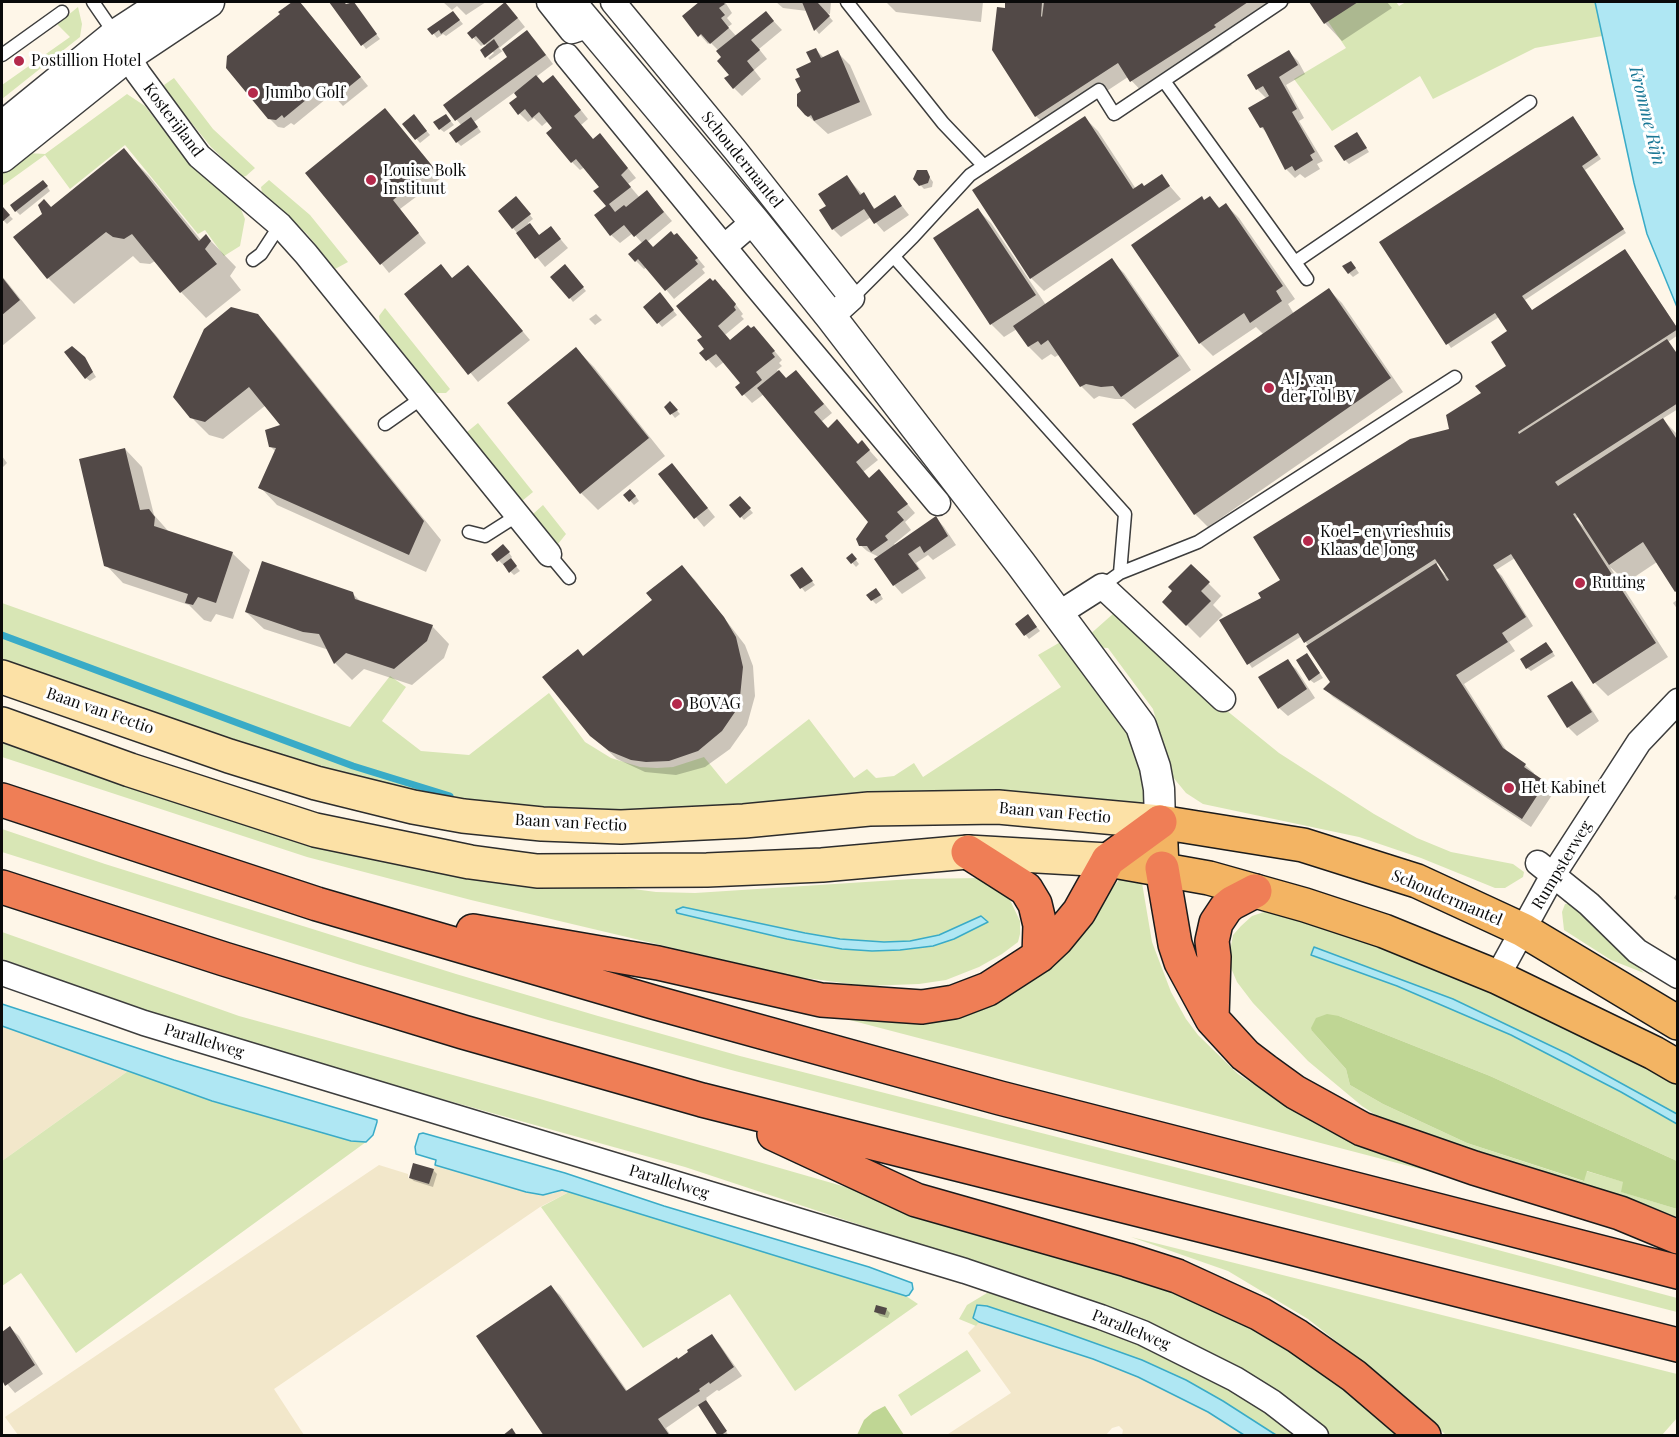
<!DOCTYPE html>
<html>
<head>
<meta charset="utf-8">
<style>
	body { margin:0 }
	#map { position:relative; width:1679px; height:1437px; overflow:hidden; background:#fef6e8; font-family:"Playfair Display",serif }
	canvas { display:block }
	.frame { position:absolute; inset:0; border:3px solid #0a0a0a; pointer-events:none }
</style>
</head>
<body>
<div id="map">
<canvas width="1679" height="1437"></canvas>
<div class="frame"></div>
</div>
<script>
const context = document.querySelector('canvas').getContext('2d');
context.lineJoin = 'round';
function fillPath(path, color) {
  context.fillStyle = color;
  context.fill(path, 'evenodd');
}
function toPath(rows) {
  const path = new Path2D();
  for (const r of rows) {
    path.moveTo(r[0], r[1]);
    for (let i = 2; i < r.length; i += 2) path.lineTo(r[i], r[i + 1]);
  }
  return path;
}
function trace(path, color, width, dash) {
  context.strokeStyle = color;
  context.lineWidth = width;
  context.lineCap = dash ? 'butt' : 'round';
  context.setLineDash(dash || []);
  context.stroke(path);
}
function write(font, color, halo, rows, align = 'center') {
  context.font = font + ' "Playfair Display",serif';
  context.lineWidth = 6;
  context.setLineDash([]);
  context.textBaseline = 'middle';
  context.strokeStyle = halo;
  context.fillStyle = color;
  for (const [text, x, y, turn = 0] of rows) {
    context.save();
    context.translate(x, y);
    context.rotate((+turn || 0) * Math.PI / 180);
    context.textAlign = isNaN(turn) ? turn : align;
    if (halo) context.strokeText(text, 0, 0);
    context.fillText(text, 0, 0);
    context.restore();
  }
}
fillPath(toPath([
	[2,1026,128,1071,2,1161],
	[379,1165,408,1174,408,1178,429,1184,435,1165,526,1192,552,1194,562,1190,569,1192,540,1207,274,1389,304,1435,18,1435,5,1417],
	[979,1322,1093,1359,1138,1377,1208,1412,1244,1435,1122,1435,1123,1430,1119,1426,1112,1428,1106,1435,945,1436,1011,1393,968,1333]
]), '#f2e7ca');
fillPath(toPath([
	[1347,2,1396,2,1399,6,1406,2,1595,2,1602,36,1535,48,1433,99,1420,76,1332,131,1294,79,1346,48,1325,17],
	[78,7,82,24,80,37,2,99,2,85,70,37,57,24],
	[174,78,213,129,255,168,246,176,242,177,211,147,169,95,164,85],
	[127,94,145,106,175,145,203,175,240,207,245,219,240,246,224,256,205,230,198,234,125,145,70,189,45,155,2,186,2,168,27,153,45,154],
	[269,180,310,215,348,262,335,269,307,234,262,192,261,187],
	[385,308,450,389,446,393,437,393,433,390,380,324,379,316],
	[478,423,533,492,522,501,467,432],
	[543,505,566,534,558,544,533,514],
	[2,603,350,727,390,676,406,687,382,721,421,751,469,755,549,693,585,742,611,758,640,767,657,768,673,767,704,757,726,784,809,719,854,778,867,769,876,778,894,776,914,763,923,777,1061,687,1038,655,1064,640,1100,683,1131,739,1141,767,1144,805,1067,797,995,793,583,814,444,797,349,779,213,740,2,659],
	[1114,613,1189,680,1279,753,1374,814,1417,838,1451,852,1513,864,1524,872,1523,877,1505,888,1495,888,1421,858,1359,837,1203,804,1186,793,1172,776,1153,709,1108,648,1093,647,1087,637],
	[2,737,476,868,656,892,695,893,912,879,981,878,1008,896,1020,921,1020,934,1018,942,1002,954,979,967,946,980,919,984,865,986,791,976,471,900,307,857,2,757],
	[2,829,105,864,456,974,598,1016,740,1056,1468,1242,1677,1298,1677,1312,735,1071,548,1020,357,964,2,852],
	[1123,875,1141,877,1152,942,1171,992,1186,1019,1198,1035,1238,1074,1290,1108,1447,1176,842,1018,930,1019,1109,892],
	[1565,904,1576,904,1644,973,1611,960,1564,930,1562,912],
	[1264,912,1290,914,1466,978,1628,1056,1677,1084,1677,1161,1490,1076,1339,1016,1312,1031,1346,1069,1350,1085,1383,1104,1467,1143,1583,1181,1586,1171,1624,1182,1622,1192,1677,1209,1677,1218,1398,1130,1362,1106,1308,1061,1253,1003,1237,982,1231,968,1229,957,1233,935,1241,926,1252,916],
	[2,932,239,1016,540,1099,877,1196,1150,1278,1290,1346,1374,1412,1399,1435,1330,1435,1264,1383,1078,1297,685,1167,231,1040,2,959],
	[128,1071,212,1101,351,1141,366,1142,76,1353,21,1273,2,1286,2,1161],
	[569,1192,906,1296,918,1304,795,1391,730,1294,643,1348,541,1207],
	[1131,1237,1677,1374,1677,1418,1662,1435,1446,1435,1394,1387,1308,1319,1228,1271],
	[992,1290,1090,1322,1201,1369,1302,1435,1276,1435,1223,1401,1170,1372,1142,1360,1047,1326,983,1305,977,1305,975,1320,979,1322,976,1326,959,1319,967,1305],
	[967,1350,981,1371,911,1416,898,1395]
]), '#d8e6b5');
fillPath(toPath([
	[1327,1014,1339,1016,1490,1076,1677,1161,1677,1209,1621,1192,1623,1182,1587,1171,1584,1181,1467,1143,1383,1104,1350,1085,1346,1069,1312,1031,1311,1028,1316,1018],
	[885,1406,904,1435,857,1435,864,1420,873,1412]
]), '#bfd694');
const water = toPath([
	[1595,2,1677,2,1677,307,1647,234,1634,183,1595,2],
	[683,907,805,933,840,939,884,942,910,941,939,935,981,916,988,922,954,939,933,946,900,950,872,951,842,949,787,939,677,913,676,910,683,907],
	[1314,947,1453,999,1568,1054,1677,1114,1677,1124,1621,1092,1511,1035,1397,986,1311,955,1314,947],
	[2,1004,174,1060,377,1120,377,1122,373,1135,366,1142,351,1141,212,1101,2,1026,2,1004],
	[423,1133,565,1173,664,1206,869,1267,912,1283,913,1289,909,1295,906,1296,569,1192,562,1190,543,1195,526,1192,435,1165,436,1160,416,1154,415,1147,419,1134,423,1133],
	[977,1305,987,1306,1047,1326,1142,1360,1186,1380,1223,1401,1276,1435,1244,1435,1208,1412,1138,1377,1093,1359,979,1322,973,1318,977,1305]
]);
fillPath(water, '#afe7f3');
trace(water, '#39abc7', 1.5);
fillPath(toPath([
	[294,2,299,2,305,8,368,86,343,106,332,94,294,125,291,123,284,128,278,127,269,118,282,14,280,13],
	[331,2,343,2,346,6,352,2,380,39,366,49],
	[443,2,486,2,466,15,457,6,452,10],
	[700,2,725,2,732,13,727,18,732,24,728,27,737,37,766,13,782,30,759,49,767,59,754,70,761,79,742,96,734,88,731,75,719,51,710,42,708,44,684,16],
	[776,2,831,2,830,14,826,13,833,21,819,34,816,30,807,11,783,8],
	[886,2,983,2,981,22,896,12],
	[1007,2,1292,2,1230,43,1232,45,1149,99,1128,77,1049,129,1036,116,1006,9],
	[1311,2,1387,2,1392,8,1342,41,1325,23],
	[513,12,525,27,499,48,502,51,526,32,535,40,553,64,536,77,543,84,561,85,588,119,581,125,594,141,608,144,636,178,628,184,640,198,655,201,672,221,647,242,653,248,685,243,705,267,702,269,705,273,674,299,647,267,644,269,636,261,643,244,633,233,620,243,611,235,608,207,601,187,585,167,580,170,572,162,548,121,542,126,534,118,528,122,520,114,511,103,519,97,515,92,474,122,481,132,461,146,457,142,462,126,445,106,510,57,504,50,490,60,488,58,494,53,485,44,481,46,469,33],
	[457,17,463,24,446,36,443,34,437,38,430,29],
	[816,50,824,58,837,52,850,65,872,115,828,134,806,114,802,78,813,63],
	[1289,52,1298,61,1305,74,1286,85,1304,118,1299,121,1323,161,1317,164,1320,169,1305,178,1300,174,1295,178,1286,169,1268,134,1261,127,1267,99,1257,89],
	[1085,118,1098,131,1136,189,1144,187,1161,176,1181,199,1044,291,1031,278],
	[393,119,441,178,400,209,426,243,389,273,308,173],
	[449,119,454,125,444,132,440,129],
	[417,120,430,135,420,143,404,124],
	[1576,121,1601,159,1585,170,1626,233,1525,300,1532,311,1625,251,1678,329,1678,335,1668,342,1678,355,1678,409,1662,419,1678,435,1678,592,1657,562,1627,582,1610,567,1668,657,1608,696,1595,683,1515,558,1496,570,1502,576,1533,626,1509,642,1515,651,1464,684,1508,753,1525,765,1534,773,1533,775,1554,792,1531,827,1333,697,1325,689,1332,683,1302,636,1252,668,1221,620,1263,598,1451,430,1508,366,1509,332,1499,317,1451,348,1381,243],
	[1579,516,1584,527,1576,519],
	[1439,562,1447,574,1445,575,1436,565],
	[1360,138,1369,152,1349,164,1345,160],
	[123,150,149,176,201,240,206,236,236,267,230,276,241,290,206,318,181,292,155,261,150,264,140,263,133,256,74,304,48,278,15,237],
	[926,172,933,182,932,187,924,189,914,178],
	[847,177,876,210,895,197,909,215,884,232,871,217,841,237,833,229,828,206],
	[46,185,50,191,20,215,16,211],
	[1210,198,1221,209,1226,205,1239,218,1295,299,1288,304,1294,314,1329,290,1342,303,1403,392,1208,527,1195,514,1264,335,1256,327,1213,356,1200,343,1205,201],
	[520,202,533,219,528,223,540,236,551,228,568,248,545,267,513,228],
	[3,209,13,219,7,224,2,219,2,210],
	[978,210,991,223,1046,305,1111,260,1124,273,1191,370,1135,409,1124,399,1115,399,1099,396,1094,399,1081,386,1060,354,1055,357,1051,354,1042,360,1029,347,1017,329,1004,337,991,324],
	[1354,266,1359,273,1353,277,1349,273],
	[468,267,530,340,478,382,406,294,453,279],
	[568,270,586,291,573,302,570,298],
	[2,276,36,318,2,346],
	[724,289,743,314,741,316,744,319,725,335,730,341,762,336,782,360,779,363,782,366,777,370,787,380,804,380,832,413,821,422,828,429,859,445,862,442,878,460,863,472,870,479,887,480,915,513,905,522,911,530,894,544,896,546,936,518,944,527,956,545,933,560,928,555,916,563,926,578,902,594,894,585,879,557,867,551,858,543,870,522,764,394,752,403,737,387,742,383,724,362,716,368,702,353,706,349,704,337],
	[663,298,677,315,662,327,645,307],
	[596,314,602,320,595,325,589,319],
	[257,316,275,334,441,540,426,572,277,505,260,487,276,452,270,446,283,426,266,405,223,439,209,435,191,417],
	[576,349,594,367,665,456,598,510,581,493],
	[84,358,96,377,90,381,86,378],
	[670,403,680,414,675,418,666,407],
	[125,449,142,467,154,515,170,533,232,553,250,570,233,619,216,614,211,622,204,620,189,605,123,583,106,565],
	[2,456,7,463,2,468],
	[660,474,680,474,715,517,704,527],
	[634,494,639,501,634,505,625,495],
	[740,498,753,513,744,520,731,505],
	[507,550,512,557,510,559,520,571,514,575,493,555],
	[852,555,859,564,856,567,848,558],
	[1191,566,1221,596,1213,605,1223,615,1200,638,1164,602],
	[682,567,695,580,745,645,753,666,755,696,747,725,730,749,705,767,676,775,645,772,617,759,591,735,654,600],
	[805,573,815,585,805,592,802,588],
	[353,594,362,603,432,626,449,644,444,658,412,685,364,669,352,680,335,663,329,650,264,629,246,612],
	[880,594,883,599,876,604,872,600],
	[1678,599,1678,610,1673,603],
	[1031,620,1040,631,1029,639,1017,624],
	[1550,648,1555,656,1531,671,1527,668],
	[1307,654,1323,678,1314,683,1310,680],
	[1287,661,1296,669,1315,698,1288,716,1279,708],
	[1572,683,1580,691,1599,721,1577,736,1568,727,1549,697],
	[1678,891,1678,902,1674,898],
	[433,1170,437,1174,433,1187,414,1181,410,1178],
	[551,1287,560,1295,628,1392,678,1361,712,1336,720,1345,742,1376,719,1391,717,1390,706,1398,707,1399,705,1401,729,1436,720,1436,699,1405,666,1428,671,1436,546,1436],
	[886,1309,890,1313,888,1318,880,1316,876,1312],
	[10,1328,19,1336,43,1374,15,1393,2,1378,2,1334]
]), '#0003');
trace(toPath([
	[2,635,353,766,450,796]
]), '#39abc7', 7);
fillPath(toPath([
	[292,2,300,2,361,77,334,99,323,86,284,118,282,115,276,120,268,119,226,68,227,56,280,14,278,12],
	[329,2,344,2,346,4,354,2,377,34,361,46],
	[505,2,518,18,484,45,476,36,472,39,467,33],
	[699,2,723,2,725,4,719,8,725,15,721,18,729,28,710,44,701,34,698,37,682,16],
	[802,2,818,3,830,16,814,31],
	[1005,2,1042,2,1041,16,1042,17,1044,2,1248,2,1214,25,1216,27,1130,82,1118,63,1035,117,992,50,997,7,1005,8],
	[1309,2,1358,2,1324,24],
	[453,11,460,20,441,34,439,30,432,35,427,29],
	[766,11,774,21,751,40,760,50,747,61,754,70,733,89,724,78,729,75,717,61,721,57,716,51],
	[527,30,546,55,455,121,443,105,507,57,502,49],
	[494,39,499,47,485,58,480,50],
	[816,48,821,58,838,50,860,102,814,121,811,115,808,117,805,115,797,106,797,94,801,91,795,79,800,77,796,69,811,62,806,52],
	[1289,50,1298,65,1279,77,1297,109,1292,112,1315,152,1310,155,1313,160,1295,171,1292,166,1285,170,1263,127,1260,128,1248,108,1269,96,1263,86,1256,90,1247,75],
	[536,75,543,83,553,75,581,110,574,116,593,139,600,133,628,168,621,175,631,187,609,204,615,212,624,205,626,207,647,190,664,212,634,237,624,225,610,236,594,215,606,206,593,191,599,187,576,159,571,163,546,133,552,128,539,112,532,118,525,109,518,115,509,103,517,97,514,93],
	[385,108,434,168,393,200,419,233,380,265,305,173],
	[414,114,427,131,415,140,402,124],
	[446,114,451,121,439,130,433,122],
	[1085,116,1133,189,1142,183,1144,186,1162,174,1170,186,1030,279,972,190],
	[1573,116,1598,155,1582,166,1624,229,1522,296,1532,310,1625,249,1678,329,1518,432,1519,434,1667,339,1678,355,1678,403,1555,482,1558,486,1663,418,1678,441,1678,590,1675,592,1643,542,1609,565,1575,513,1573,514,1656,643,1593,684,1511,554,1493,565,1526,617,1502,633,1508,642,1456,675,1503,748,1526,764,1524,767,1546,782,1522,819,1323,689,1330,682,1306,646,1436,563,1447,581,1449,580,1435,559,1304,643,1298,633,1247,665,1219,620,1261,598,1258,593,1280,580,1253,537,1410,439,1449,429,1446,415,1481,393,1475,386,1506,366,1491,342,1507,331,1495,313,1446,345,1379,242],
	[471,117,478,127,456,143,449,133],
	[1357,132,1367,148,1344,161,1334,146],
	[124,148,199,241,206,234,211,241,205,249,217,264,180,293,132,234,124,239,113,237,106,232,47,279,13,237,42,214,38,205,44,199,51,207],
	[917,170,927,170,930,177,928,183,919,186,913,179],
	[847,175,860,195,864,192,874,209,895,195,902,206,874,224,864,209,832,230,819,210,826,206,818,194],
	[43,180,48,186,15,212,10,205],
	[516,196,531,214,512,229,498,211],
	[1202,196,1204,200,1210,196,1219,208,1226,203,1283,286,1276,291,1282,301,1250,323,1244,313,1199,344,1131,245],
	[3,207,10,215,2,222,2,208],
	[978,208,1036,295,990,325,933,238],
	[530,223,539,235,551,226,561,239,535,259,516,233],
	[671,231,674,235,677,233,698,258,695,260,698,264,665,291,638,259,635,262,628,254,646,239,653,247],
	[1112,258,1179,356,1121,397,1113,386,1101,387,1086,384,1080,387,1048,340,1041,345,1038,341,1028,347,1013,326],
	[1351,261,1356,268,1348,274,1342,266],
	[441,264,452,278,468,265,523,331,468,375,404,294],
	[565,264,584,287,569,299,550,277],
	[2,277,20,300,2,315],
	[710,278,713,281,715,279,736,304,734,307,736,310,718,326,730,340,748,325,751,328,754,326,775,351,772,353,775,357,756,372,762,380,742,396,735,387,740,383,716,354,706,361,699,353,704,349,697,340,702,337,676,306],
	[1329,288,1391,378,1194,515,1132,424],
	[660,292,674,310,657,324,643,307],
	[231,307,258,314,424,521,409,555,258,488,276,448,269,447,265,430,280,425,249,387,205,422,190,418,173,397,204,329],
	[72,346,85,357,93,372,85,379,64,352],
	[576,347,649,438,580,494,507,403],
	[779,370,786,378,796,370,824,404,814,412,828,428,837,419,858,444,862,440,870,450,856,462,869,478,879,469,908,504,897,512,904,520,885,536,888,540,871,552,867,546,859,546,856,539,868,522,757,388],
	[670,401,678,410,670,415,664,407],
	[125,448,140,510,149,509,155,517,154,526,233,552,216,603,198,597,193,605,185,603,188,594,104,566,79,459],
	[672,463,708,508,694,519,658,474],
	[630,489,636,496,629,502,623,495],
	[740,496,751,508,740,518,729,505],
	[936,516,948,536,924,553,920,546,908,554,919,569,893,586,874,559],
	[503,544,510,552,497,562,491,554],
	[852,553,857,559,851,564,846,558],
	[511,558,517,566,509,573,503,564],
	[262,561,353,592,355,599,433,625,427,641,394,669,346,653,334,664,319,634,303,632,245,612],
	[1191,564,1210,582,1201,591,1211,601,1186,626,1162,602,1172,591,1168,587],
	[682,565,724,617,736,637,743,667,740,697,735,712,722,731,698,751,669,761,646,762,631,760,609,751,590,736,542,677,578,649,583,656,652,600,646,593],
	[802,567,813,581,800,589,790,575],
	[876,588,881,595,871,601,866,595],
	[1028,614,1037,627,1024,636,1015,624],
	[1546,642,1553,652,1526,669,1520,659],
	[1307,653,1320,673,1309,681,1296,660],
	[1288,659,1307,689,1278,709,1258,677],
	[1572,681,1592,712,1567,728,1547,696],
	[413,1163,434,1169,429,1184,409,1178],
	[551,1285,626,1391,677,1357,678,1359,688,1352,687,1350,712,1334,734,1367,710,1384,709,1382,699,1389,700,1391,658,1419,670,1436,544,1436,476,1336],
	[876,1305,887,1308,885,1315,874,1312],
	[10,1326,35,1365,5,1386,2,1380,2,1332],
	[706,1400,727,1431,720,1436,718,1436,698,1405],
	[512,1428,517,1436,502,1436]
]), '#524947');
const service = toPath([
	[93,2,115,34],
	[847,2,943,123,984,166],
	[2,55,62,12],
	[1164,81,1307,279],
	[894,257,1125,514,1120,573],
	[253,260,261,254,280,225],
	[1295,262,1530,102],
	[852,298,913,237,970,175,1099,90,1114,114,1281,2],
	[385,424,422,398],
	[469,532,485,536,518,515],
	[549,554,569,578],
	[1102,586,1120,573,1198,542,1455,377]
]);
const minor = toPath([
	[549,2,572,31,590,25],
	[613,2,736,151,852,298,831,317],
	[120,43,138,73,199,156,280,225,306,254,549,554],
	[567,56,756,286,938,503],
	[724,247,754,221],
	[1058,614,1102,586,1223,699],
	[1538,863,1589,904,1637,951,1678,976],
	[2,973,144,1023,965,1271,1101,1317,1143,1333,1235,1379,1272,1402,1316,1436],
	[1497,977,1553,875,1639,742,1678,701]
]);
const tertiary = toPath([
	[570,2,754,221,831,317,1021,564,1141,726,1155,767,1159,789,1160,822],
	[2,127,115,35,166,2],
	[2,157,128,56,209,2]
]);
const secondary = toPath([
	[2,677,229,756,316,783,413,807,463,816,542,824,621,827,744,821,869,809,998,807,1160,822],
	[2,724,130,770,315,830,470,862,537,871,707,870,822,865,968,852,1108,860]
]);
const primary = toPath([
	[1108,860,1209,878,1305,905,1384,931,1497,977,1654,1053,1678,1067],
	[1162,868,1160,822,1303,845,1417,881,1523,930,1678,1023]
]);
const motorway = toPath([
	[2,800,317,904,653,1002,1000,1098,1678,1272],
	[968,852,1026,889,1035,904,1040,925,1039,956],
	[1162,868,1175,944,1181,962,1212,1019,1245,1055,1266,1071,1295,1092,1362,1129,1474,1168,1620,1213,1678,1237],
	[2,887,224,959,463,1032,702,1100,1678,1345],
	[473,931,658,963,821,1000,922,1007,954,1002,988,989,1039,956,1056,940,1079,912,1108,860,1160,822],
	[1212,1018,1214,957,1212,941,1216,923,1226,908,1232,903,1255,891],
	[774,1134,916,1200,1127,1260,1177,1276,1260,1314,1297,1336,1354,1376,1424,1436]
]);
trace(service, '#3d3d3d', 15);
trace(minor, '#3d3d3d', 27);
trace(tertiary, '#3d3d3d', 33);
trace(secondary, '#2c2c2c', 36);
trace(primary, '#1b1b1b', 36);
trace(motorway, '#1b1b1b', 36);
trace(service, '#fff', 12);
trace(minor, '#fff', 24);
trace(tertiary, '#fff', 30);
trace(secondary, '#fce1a6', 33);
trace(primary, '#f3b463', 33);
trace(motorway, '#ef7e56', 33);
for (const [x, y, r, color] of [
	[19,61,6,"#b4294b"],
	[253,93,6,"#b4294b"],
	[371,180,6,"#b4294b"],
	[1269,388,6,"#b4294b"],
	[1308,541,6,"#b4294b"],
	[1580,583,6,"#b4294b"],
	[677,704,6,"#b4294b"],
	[1509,788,6,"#b4294b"]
]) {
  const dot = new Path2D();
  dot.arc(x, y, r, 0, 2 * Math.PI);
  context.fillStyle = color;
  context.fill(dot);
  trace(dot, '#fff', 2);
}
write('16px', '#0a0a0a', '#fff', [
	["Postillion Hotel",31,61],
	["Jumbo Golf",265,93],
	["Louise Bolk",383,171],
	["Instituut",383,189],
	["A.J. van",1281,379],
	["der Tol BV",1281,397],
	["Koel- en vrieshuis",1320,532],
	["Klaas de Jong",1320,550],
	["Rutting",1592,583],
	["BOVAG",689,704],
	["Het Kabinet",1521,788]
], 'left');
write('16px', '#0a0a0a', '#fff', [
	["Kosterijland",173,120,53],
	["Schoudermantel",742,160,51],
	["Baan van Fectio",100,711,19],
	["Baan van Fectio",1055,813,5],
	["Baan van Fectio",571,823,3],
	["Rumpsterweg",1562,865,-59],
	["Schoudermantel",1447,898,23],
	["Parallelweg",204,1041,17],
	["Parallelweg",669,1182,17],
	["Parallelweg",1131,1330,22]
]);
write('italic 18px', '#1a7896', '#fff', [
	["Kromme Rijn",1647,116,76]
]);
</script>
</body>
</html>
